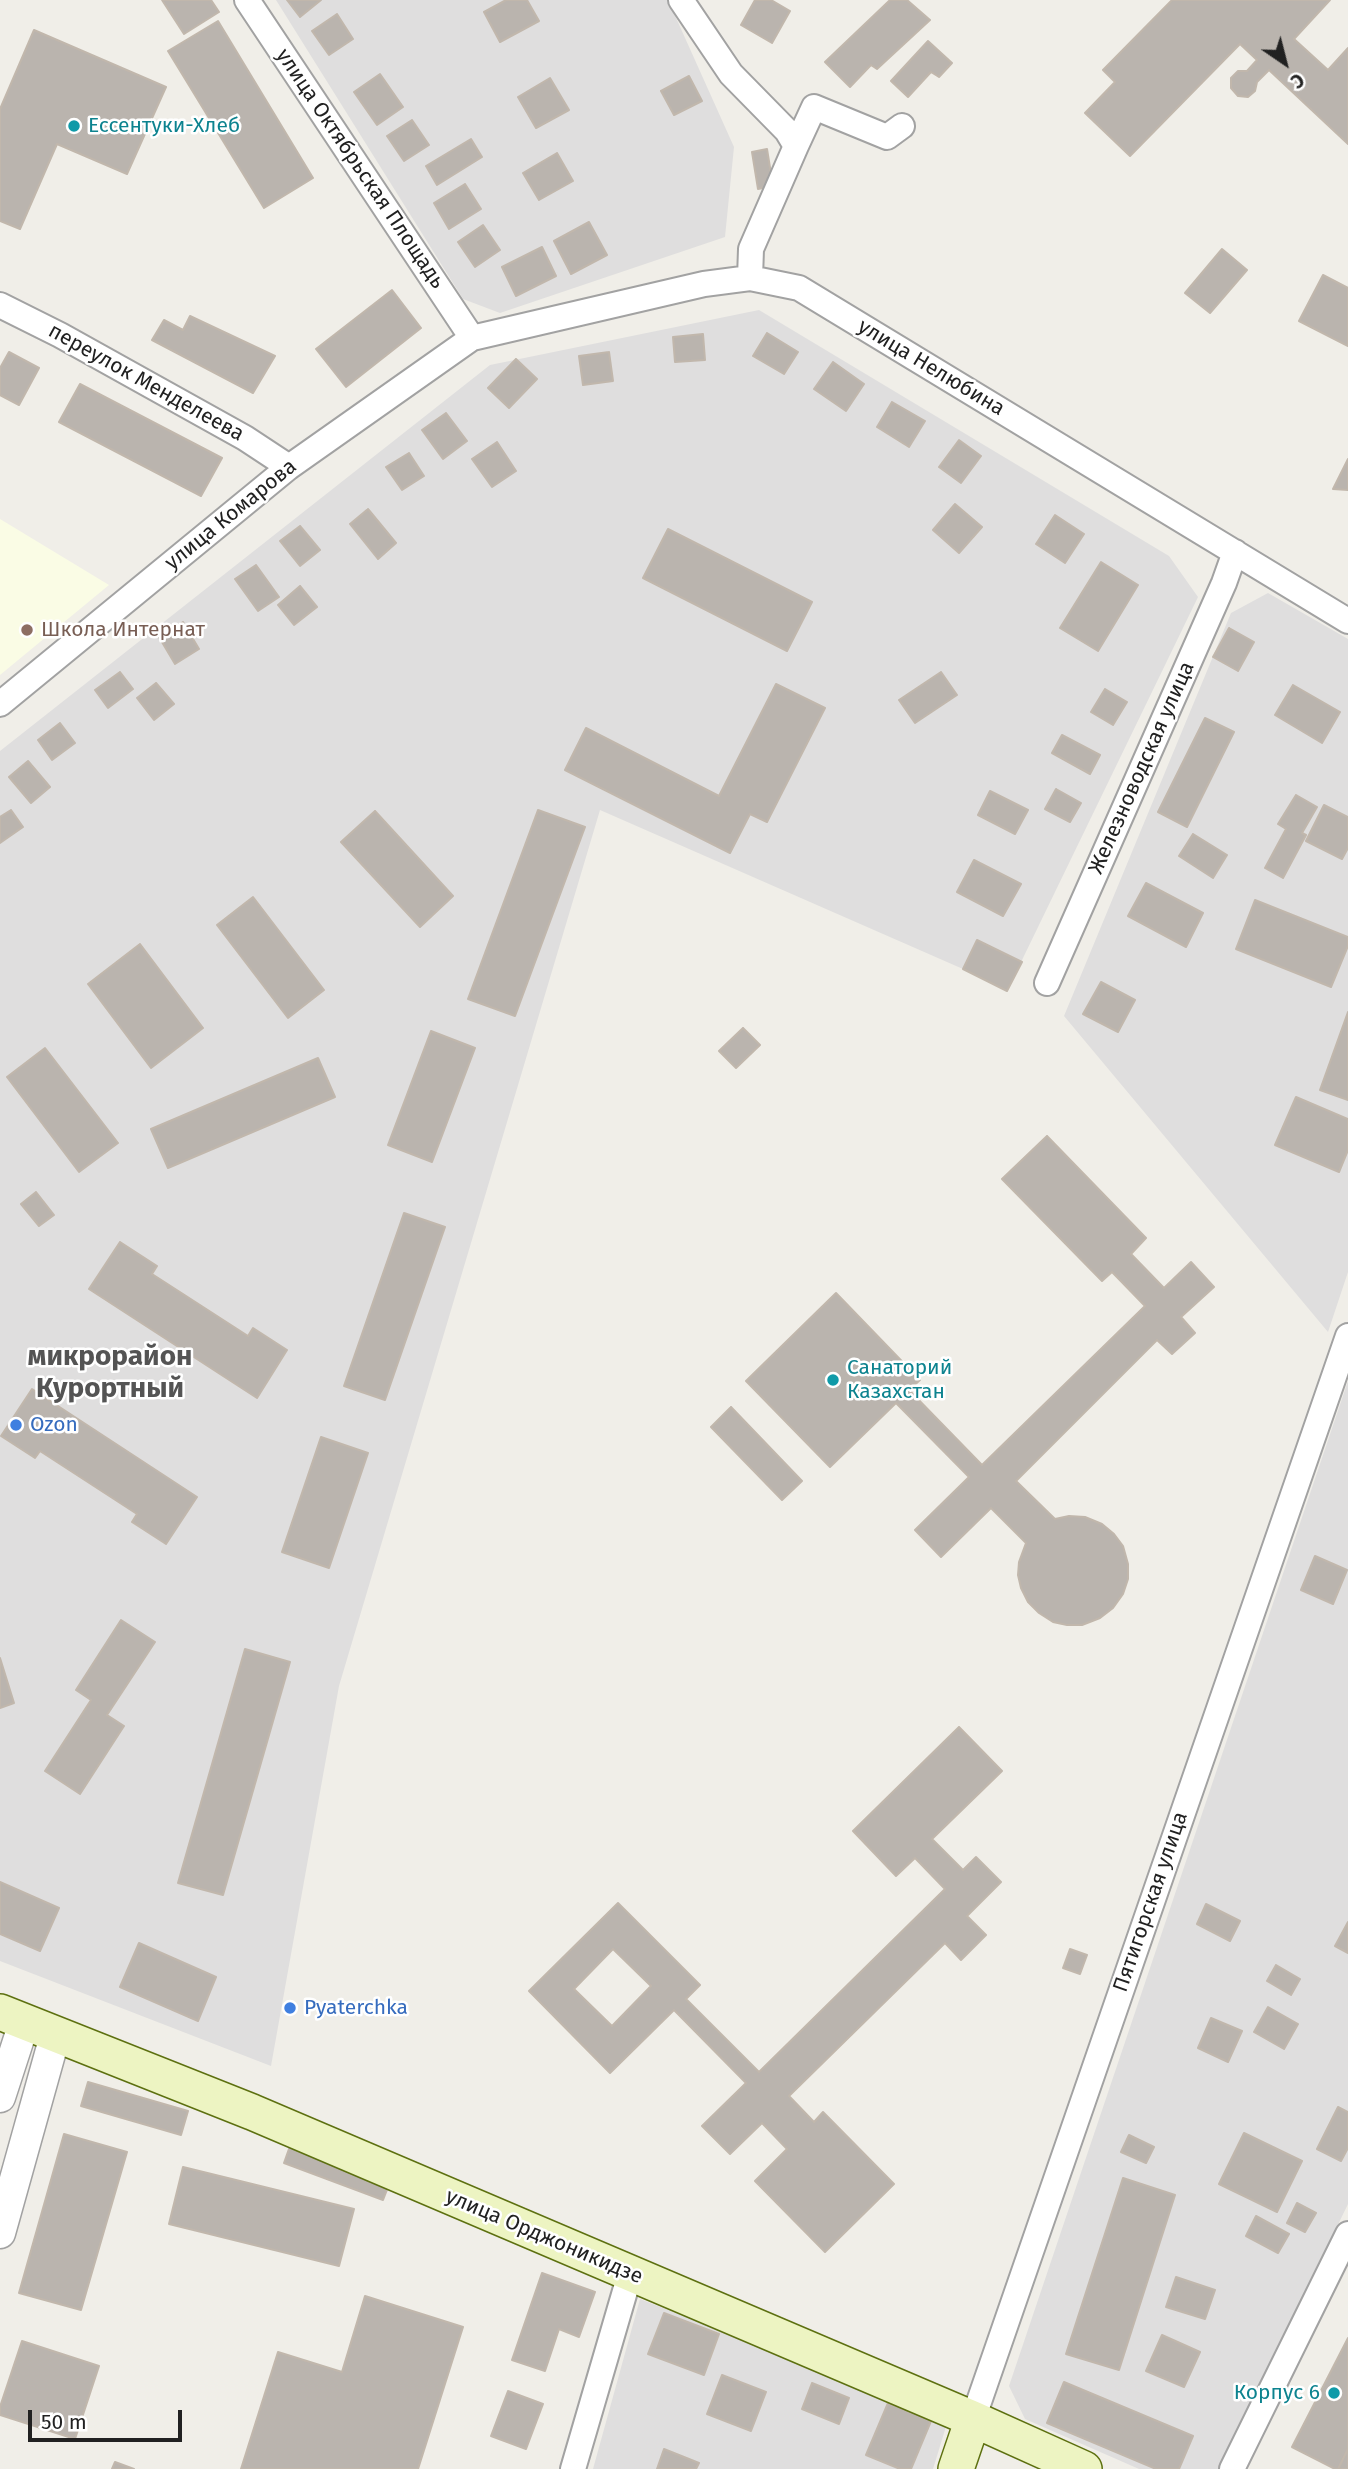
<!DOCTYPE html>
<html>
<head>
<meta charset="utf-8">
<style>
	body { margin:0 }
	#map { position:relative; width:1348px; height:2469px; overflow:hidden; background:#f0eee8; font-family:"Fira Sans",sans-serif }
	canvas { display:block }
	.north { position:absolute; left:1250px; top:28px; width:70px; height:70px; -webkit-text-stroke:5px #fff; paint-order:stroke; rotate:145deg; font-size:19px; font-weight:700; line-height:28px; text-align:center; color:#212121 }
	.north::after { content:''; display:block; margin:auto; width:24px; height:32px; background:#212121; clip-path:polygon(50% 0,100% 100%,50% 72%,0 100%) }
	.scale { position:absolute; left:28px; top:2410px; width:154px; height:32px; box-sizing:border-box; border:4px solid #212121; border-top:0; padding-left:9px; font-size:21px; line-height:24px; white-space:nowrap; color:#212121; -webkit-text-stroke:5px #fff; paint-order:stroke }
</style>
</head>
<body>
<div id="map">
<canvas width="1348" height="2469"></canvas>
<div class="north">С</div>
<div class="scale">50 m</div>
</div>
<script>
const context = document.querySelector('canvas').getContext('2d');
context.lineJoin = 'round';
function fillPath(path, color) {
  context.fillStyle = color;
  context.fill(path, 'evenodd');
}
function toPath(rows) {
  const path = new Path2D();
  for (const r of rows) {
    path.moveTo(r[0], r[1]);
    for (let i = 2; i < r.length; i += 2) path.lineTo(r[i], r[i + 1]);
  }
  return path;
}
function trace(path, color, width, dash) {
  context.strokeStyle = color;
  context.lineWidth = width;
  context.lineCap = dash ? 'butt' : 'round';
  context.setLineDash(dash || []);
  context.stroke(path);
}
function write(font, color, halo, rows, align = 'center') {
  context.font = font + ' "Fira Sans",sans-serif';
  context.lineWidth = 5;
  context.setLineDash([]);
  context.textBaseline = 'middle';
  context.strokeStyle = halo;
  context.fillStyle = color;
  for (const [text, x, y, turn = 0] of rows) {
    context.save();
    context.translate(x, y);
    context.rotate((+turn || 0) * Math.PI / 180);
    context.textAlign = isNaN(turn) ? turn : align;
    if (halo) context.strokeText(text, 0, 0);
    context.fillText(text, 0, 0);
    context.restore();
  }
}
fillPath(toPath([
	[276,0,668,0,734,147,725,237,500,313,463,299],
	[759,310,1169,556,1198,597,1007,991,963,969,600,810,339,1686,271,2066,0,1961,0,751,490,365],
	[1268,593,1348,639,1348,1272,1328,1332,1064,1016,1231,613],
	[1348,1381,1348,2204,1219,2469,1139,2469,1025,2419,1009,2386],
	[640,2299,948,2420,933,2469,593,2469]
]), '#dfdede');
fillPath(toPath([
	[0,519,109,585,0,675]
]), '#fafce5');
const building = toPath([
	[162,0,211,0,219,12,184,34,162,0],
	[287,0,321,0,300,17,287,0],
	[506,0,527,0,539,21,500,42,484,12,506,0],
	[755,0,771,0,790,11,772,43,741,25,755,0],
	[890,0,907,0,930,20,877,69,871,65,850,87,825,62,890,0],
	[1172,0,1330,0,1294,39,1328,70,1348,48,1348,144,1269,70,1257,82,1255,91,1248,97,1238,96,1231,88,1231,78,1238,71,1247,71,1257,60,1240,44,1130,156,1085,113,1115,82,1103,70,1172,0],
	[337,14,353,39,329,55,312,31,337,14],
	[218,21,313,178,264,208,168,51,218,21],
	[34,30,166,87,127,174,57,144,20,229,0,221,0,109,34,30],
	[928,41,952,63,939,77,931,72,908,97,891,81,928,41],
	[380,74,403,107,377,125,354,92,380,74],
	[689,76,702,101,674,115,661,91,689,76],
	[550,78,569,110,536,128,518,97,550,78],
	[412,120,429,145,404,161,387,136,412,120],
	[471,139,482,157,437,185,426,166,471,139],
	[767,149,773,186,758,189,752,152,767,149],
	[557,153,573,181,539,200,523,173,557,153],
	[465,184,481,209,449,229,434,203,465,184],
	[589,222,607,255,571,274,554,241,589,222],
	[483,225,500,250,475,267,458,242,483,225],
	[542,247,556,276,516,296,502,267,542,247],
	[1222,249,1247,270,1210,313,1185,293,1222,249],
	[1323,275,1348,288,1348,346,1299,321,1323,275],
	[392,290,421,328,346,387,316,349,392,290],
	[190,316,275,356,253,393,152,340,164,320,183,330,190,316],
	[767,333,798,352,784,374,753,356,767,333],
	[703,334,705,360,675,362,673,337,703,334],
	[9,352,39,368,19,405,0,395,0,368,9,352],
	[609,352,613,381,583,385,579,356,609,352],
	[516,359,537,379,509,408,488,388,516,359],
	[833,362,864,384,846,411,814,389,833,362],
	[80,384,222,458,201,496,59,422,80,384],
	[892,402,925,421,909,447,877,427,892,402],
	[446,413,467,441,443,459,422,430,446,413],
	[959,440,981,456,961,483,939,467,959,440],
	[497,442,516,471,492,487,472,459,497,442],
	[409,453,424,476,402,490,386,467,409,453],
	[1348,459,1348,490,1333,489,1348,459],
	[955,504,982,527,959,553,933,530,955,504],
	[368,509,396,543,378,559,350,524,368,509],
	[1055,515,1084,534,1065,563,1036,544,1055,515],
	[300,526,320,550,300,566,280,541,300,526],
	[668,529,812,602,787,651,643,578,668,529],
	[1101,562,1138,585,1098,651,1060,628,1101,562],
	[256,565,279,597,258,611,235,579,256,565],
	[300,586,317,607,294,625,278,605,300,586],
	[183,622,199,649,175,664,159,637,183,622],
	[1229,628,1254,642,1238,671,1213,657,1229,628],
	[120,672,133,689,108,708,95,690,120,672],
	[941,672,957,695,915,723,899,700,941,672],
	[156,683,174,704,154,720,137,698,156,683],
	[776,684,825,708,767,822,750,814,730,853,565,770,586,728,719,796,776,684],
	[1293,685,1340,712,1322,743,1275,715,1293,685],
	[1105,689,1127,702,1113,725,1091,712,1105,689],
	[1205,718,1234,732,1187,827,1158,812,1205,718],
	[60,723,75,743,52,760,38,740,60,723],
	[1062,735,1100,755,1090,774,1052,753,1062,735],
	[28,761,50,787,31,803,9,777,28,761],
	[1056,789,1081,803,1070,822,1045,809,1056,789],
	[990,791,1028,810,1015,834,978,815,990,791],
	[1296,795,1317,807,1302,833,1306,835,1283,878,1265,868,1286,829,1278,824,1296,795],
	[1324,805,1348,817,1348,848,1342,859,1306,841,1324,805],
	[11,810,23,827,0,843,0,817,11,810],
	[538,810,585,827,515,1016,468,999,538,810],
	[375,811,453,896,420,927,341,842,375,811],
	[1193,834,1227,855,1213,878,1179,856,1193,834],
	[974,860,1021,884,1003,916,957,892,974,860],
	[1146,883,1203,913,1186,947,1128,916,1146,883],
	[253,897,324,990,288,1018,217,925,253,897],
	[1255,900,1348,937,1348,946,1331,987,1236,949,1255,900],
	[977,940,1022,962,1007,991,963,969,977,940],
	[140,944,203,1028,151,1068,88,984,140,944],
	[1101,982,1135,1000,1118,1032,1083,1014,1101,982],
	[1348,1012,1348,1100,1320,1090,1348,1012],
	[743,1028,760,1045,736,1068,719,1051,743,1028],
	[431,1031,475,1048,432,1162,388,1145,431,1031],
	[45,1048,118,1143,79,1172,7,1077,45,1048],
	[318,1058,335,1097,168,1168,151,1129,318,1058],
	[1296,1097,1348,1119,1348,1150,1339,1172,1275,1145,1296,1097],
	[1047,1136,1146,1238,1131,1254,1164,1288,1191,1262,1214,1287,1181,1317,1195,1333,1172,1354,1157,1340,1016,1481,1055,1519,1069,1516,1085,1517,1102,1524,1114,1534,1123,1546,1128,1564,1128,1579,1123,1594,1113,1608,1100,1618,1082,1625,1067,1625,1053,1622,1039,1613,1028,1602,1021,1588,1018,1575,1019,1562,1026,1543,991,1508,941,1557,915,1530,969,1477,896,1403,830,1467,746,1381,836,1293,920,1380,909,1390,982,1465,1145,1306,1112,1272,1102,1281,1002,1179,1047,1136],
	[36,1192,54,1215,39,1226,21,1204,36,1192],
	[404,1213,445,1227,385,1400,344,1386,404,1213],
	[120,1242,157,1266,152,1274,248,1336,253,1328,287,1350,257,1398,89,1289,120,1242],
	[32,1389,197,1497,166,1544,132,1522,137,1514,40,1451,35,1458,1,1436,32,1389],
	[731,1407,802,1481,782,1500,711,1427,731,1407],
	[321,1437,368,1453,329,1568,282,1552,321,1437],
	[1315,1556,1347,1570,1333,1604,1301,1590,1315,1556],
	[121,1620,155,1642,107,1715,124,1726,80,1794,45,1771,91,1700,76,1690,121,1620],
	[245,1649,290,1662,223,1895,178,1883,245,1649],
	[0,1658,14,1703,0,1708,0,1658],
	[959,1727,1002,1771,932,1839,963,1870,976,1857,1001,1882,967,1916,986,1935,961,1960,945,1943,789,2096,814,2122,823,2112,894,2184,825,2252,755,2181,787,2149,762,2123,730,2154,702,2126,746,2083,674,2010,610,2073,529,1991,618,1903,700,1985,686,1999,759,2072,945,1889,915,1858,896,1876,853,1831,959,1727],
	[613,1949,651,1986,612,2026,574,1989,613,1949],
	[0,1882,59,1908,40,1951,0,1934,0,1882],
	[1206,1904,1240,1921,1230,1941,1197,1924,1206,1904],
	[1348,1922,1348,1953,1335,1946,1348,1922],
	[139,1943,216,1977,198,2021,120,1987,139,1943],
	[1070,1949,1087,1955,1080,1974,1063,1968,1070,1949],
	[1276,1965,1300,1979,1291,1995,1267,1981,1276,1965],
	[1268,2007,1298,2024,1284,2049,1254,2032,1268,2007],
	[1211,2018,1242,2031,1228,2062,1198,2048,1211,2018],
	[88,2082,188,2111,181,2135,81,2106,88,2082],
	[1338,2107,1348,2112,1348,2148,1341,2161,1317,2149,1338,2107],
	[1244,2133,1302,2161,1277,2212,1219,2184,1244,2133],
	[64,2134,127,2152,81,2310,19,2293,64,2134],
	[1129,2135,1154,2147,1146,2163,1121,2152,1129,2135],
	[290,2146,390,2182,383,2200,284,2163,290,2146],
	[183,2167,354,2209,339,2266,169,2224,183,2167],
	[1123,2178,1175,2195,1119,2370,1066,2354,1123,2178],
	[1297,2203,1316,2213,1305,2232,1287,2223,1297,2203],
	[1256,2216,1289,2234,1278,2253,1246,2236,1256,2216],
	[542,2273,595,2292,579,2337,559,2329,545,2371,512,2360,542,2273],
	[1176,2277,1215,2290,1205,2319,1166,2307,1176,2277],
	[365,2296,463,2327,418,2469,241,2469,278,2352,342,2372,365,2296],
	[664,2313,719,2334,704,2375,648,2354,664,2313],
	[1162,2335,1200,2352,1184,2387,1146,2371,1162,2335],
	[1348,2338,1348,2449,1338,2469,1335,2469,1292,2447,1348,2338],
	[22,2341,99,2366,75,2439,0,2415,0,2407,22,2341],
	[722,2375,766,2392,751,2431,707,2414,722,2375],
	[1064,2382,1193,2436,1179,2469,1156,2469,1047,2423,1064,2382],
	[812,2383,849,2398,839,2424,802,2409,812,2383],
	[508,2391,543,2404,526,2449,491,2436,508,2391],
	[888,2403,931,2421,911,2469,900,2469,866,2455,888,2403],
	[664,2449,699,2463,696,2469,657,2469,664,2449],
	[1348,2449,1348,2469,1338,2469,1348,2449],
	[115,2462,134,2469,112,2469,115,2462]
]);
fillPath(building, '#bab4ae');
trace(building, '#c1b7ac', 2);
const minor = toPath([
	[247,0,472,338],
	[681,0,731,74,787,131,796,146,751,249,750,278],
	[796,146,814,107,887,137,902,126],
	[0,305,60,335,245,438,289,467],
	[0,704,289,467,472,338,704,284,750,278,799,288,1348,621],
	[1047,983,1224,583,1235,552],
	[973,2419,1348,1336],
	[573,2469,630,2274],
	[1232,2469,1348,2234]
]);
const tertiary = toPath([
	[0,2097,24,2023],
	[0,2233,55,2036]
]);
const secondary = toPath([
	[0,2012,252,2112,973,2419,1084,2469],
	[956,2469,973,2419]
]);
trace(minor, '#a2a2a2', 28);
trace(tertiary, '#a2a2a2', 33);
trace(secondary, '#5d7010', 38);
trace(minor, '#fff', 24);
trace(tertiary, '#fff', 30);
trace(secondary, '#edf4c2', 35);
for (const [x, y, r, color] of [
	[74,126,7,"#0f9aa8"],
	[27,630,7,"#8d6e63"],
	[833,1380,7,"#0f9aa8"],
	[16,1425,7,"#3f7fe0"],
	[290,2008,7,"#3f7fe0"],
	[1334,2393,7,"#0f9aa8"]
]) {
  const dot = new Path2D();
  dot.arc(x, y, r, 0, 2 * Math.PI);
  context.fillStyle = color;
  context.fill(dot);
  trace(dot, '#fff', 2.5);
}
write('21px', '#0d838f', '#fff', [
	["Ессентуки-Хлеб",88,126],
	["Санаторий",847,1368],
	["Казахстан",847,1392],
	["Корпус 6",1320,2393,"right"]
], 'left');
write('21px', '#212121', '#fff', [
	["улица Октябрьская Площадь",360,169,56],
	["улица Нелюбина",931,368,31],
	["переулок Менделеева",146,383,29],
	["улица Комарова",231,515,-39],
	["Железноводская улица",1142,768,-66],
	["Пятигорская улица",1151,1902,-71],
	["улица Орджоникидзе",544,2237,23]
]);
write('21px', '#785e54', '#fff', [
	["Школа Интернат",41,630]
], 'left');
write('21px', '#366cbe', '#fff', [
	["Ozon",30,1425],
	["Pyaterchka",304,2008]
], 'left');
write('bold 28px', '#545454', '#fff', [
	["микрорайон",110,1357],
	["Курортный",110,1389]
]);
</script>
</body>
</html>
